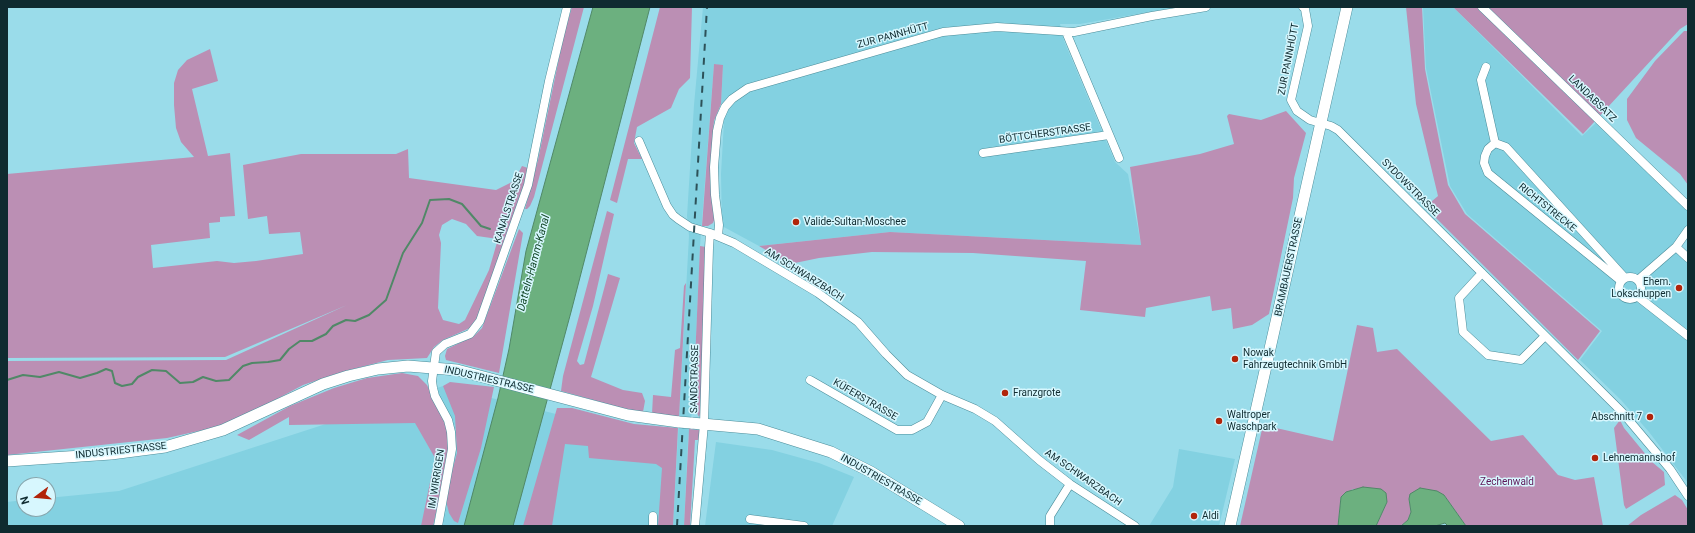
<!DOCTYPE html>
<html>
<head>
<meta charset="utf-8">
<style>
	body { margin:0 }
	#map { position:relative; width:1695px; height:533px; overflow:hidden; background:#9adcea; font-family:Roboto,sans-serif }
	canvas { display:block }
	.frame { position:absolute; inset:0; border:8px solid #0f2b30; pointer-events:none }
	.north { position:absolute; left:16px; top:477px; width:40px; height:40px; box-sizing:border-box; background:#d7f7fe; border:1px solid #87a5ac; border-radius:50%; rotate:254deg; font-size:11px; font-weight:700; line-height:16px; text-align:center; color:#0f2b30 }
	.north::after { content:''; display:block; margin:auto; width:14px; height:18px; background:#b1240a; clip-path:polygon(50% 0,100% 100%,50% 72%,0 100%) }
</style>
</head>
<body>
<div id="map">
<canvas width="1695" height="533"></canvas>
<div class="frame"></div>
<div class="north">N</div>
</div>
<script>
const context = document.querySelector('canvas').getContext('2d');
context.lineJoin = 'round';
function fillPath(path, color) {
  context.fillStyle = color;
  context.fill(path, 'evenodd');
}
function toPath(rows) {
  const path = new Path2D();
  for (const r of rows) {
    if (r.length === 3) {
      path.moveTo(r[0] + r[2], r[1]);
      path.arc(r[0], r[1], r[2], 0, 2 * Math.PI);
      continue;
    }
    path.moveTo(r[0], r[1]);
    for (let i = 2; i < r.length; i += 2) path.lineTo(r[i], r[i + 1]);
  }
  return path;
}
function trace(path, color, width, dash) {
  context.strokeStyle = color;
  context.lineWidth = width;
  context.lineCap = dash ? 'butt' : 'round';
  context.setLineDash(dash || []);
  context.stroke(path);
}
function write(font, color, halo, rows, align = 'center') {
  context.font = font + ' Roboto,sans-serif';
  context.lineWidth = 3;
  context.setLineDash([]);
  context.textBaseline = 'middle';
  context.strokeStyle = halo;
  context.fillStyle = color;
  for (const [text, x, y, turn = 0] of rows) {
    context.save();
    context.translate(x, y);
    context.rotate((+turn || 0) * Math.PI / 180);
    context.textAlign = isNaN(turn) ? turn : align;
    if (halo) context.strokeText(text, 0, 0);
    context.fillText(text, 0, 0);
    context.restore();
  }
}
fillPath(toPath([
	[703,7,1178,7,1080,24,1060,24,1064,41,1115,162,1128,174,1141,245,890,232,759,246,722,226,721,174,724,121,721,104,723,66,714,64,700,246,693,405,688,439,684,526,673,526,689,236,687,216,694,105],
	[1423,7,1453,7,1582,136,1598,121,1688,200,1688,234,1680,246,1688,253,1688,483,1649,432,1621,400,1580,360,1602,331,1467,214,1450,186,1426,68],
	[443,386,669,442,664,526,7,526,7,502,24,500,24,509,48,509,48,498,119,491],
	[716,442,772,450,819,463,854,477,832,526,705,526],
	[1179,449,1235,459,1219,526,1149,526,1173,487]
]), '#83d1e1');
fillPath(toPath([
	[572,7,584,7,534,197,530,206,527,209,525,209,538,160,564,34],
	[660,7,692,7,690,78,679,89,671,108,637,127,634,143,642,159,628,159,617,203,610,200],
	[1406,7,1422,7,1425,69,1448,185,1465,214,1600,331,1578,360,1425,207,1438,196,1416,104],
	[1453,7,1688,7,1688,24,1680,29,1583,134],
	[1684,31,1688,31,1688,185,1680,174,1636,138,1627,120,1627,99,1655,61],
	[210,49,218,81,192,89,208,156,230,153,235,216,220,217,220,222,209,223,210,238,151,245,153,268,217,261,234,263,256,261,303,254,300,232,269,234,267,216,248,219,243,165,301,154,396,154,408,149,409,178,496,190,514,181,522,166,528,168,524,191,477,318,470,328,443,340,434,347,427,358,388,360,342,372,303,385,245,416,212,428,167,438,7,455,7,361,226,360,347,305,225,357,7,358,7,174,194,157,181,142,176,128,174,105,174,83,178,70,187,60],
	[452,219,466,224,477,236,498,239,489,270,465,320,459,324,443,320,438,308,441,243,439,235,442,225],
	[714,64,723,65,721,104,714,121,710,172,715,218,713,223,708,226,702,226],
	[1286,111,1306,133,1294,178,1293,198,1269,314,1252,325,1233,329,1231,308,1212,311,1210,296,1146,308,1145,317,1080,310,1086,261,973,253,872,252,819,258,790,264,759,246,890,232,1141,245,1130,167,1200,154,1234,144,1227,116,1229,114,1261,120],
	[607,211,614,214,593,306,577,361,580,365,584,364,608,274,620,278,591,377,623,390,642,393,645,401,643,412,622,408,561,391,563,376],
	[519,229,523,233,499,373,446,360,445,356,447,349,474,336,482,328],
	[700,246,706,247,702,407,699,417,693,405],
	[686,283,679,418,652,414,653,395,671,397,675,350,680,348,684,286],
	[1357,325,1373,328,1377,352,1397,349,1491,441,1523,435,1558,475,1575,480,1594,477,1603,526,1466,526,1444,495,1409,498,1411,512,1408,520,1401,526,1376,526,1387,502,1353,489,1341,497,1338,526,1240,526,1263,425,1333,441],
	[402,373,418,376,427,385,447,428,449,456,433,526,421,526,435,458,415,423,289,425,289,417,249,440,237,435,290,406,334,388,367,378],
	[450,382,494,387,481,448,458,523,454,521,449,513,445,497,457,453,455,416,443,386],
	[557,408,572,408,634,424,678,428,673,526,658,526,662,468,656,464,589,458,588,446,565,444,552,526,523,526],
	[1620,420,1624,428,1652,462,1664,472,1665,485,1626,509,1624,505,1614,428],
	[689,429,699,430,700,440,695,440,690,526,684,526],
	[1675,495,1682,500,1688,510,1688,526,1627,526,1641,515]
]), '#bb8fb4');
const water = toPath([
	[593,7,650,7,571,312,513,526,464,526,498,398,509,349,526,251,593,7],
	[1363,487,1381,489,1386,493,1387,502,1376,526,1338,526,1341,497,1346,492,1363,487],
	[1420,488,1437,491,1444,495,1466,526,1448,526,1445,523,1435,526,1401,526,1408,520,1411,512,1409,499,1410,494,1420,488]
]);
fillPath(water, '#6cb07f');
trace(water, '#508867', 1);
trace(toPath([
	[7,380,23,375,40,377,59,372,80,378,97,373,106,369,112,371,115,383,122,386,132,384,138,377,152,370,166,371,180,383,193,382,203,377,216,381,229,380,243,366,252,363,268,362,280,360,289,349,300,341,312,341,326,334,333,326,346,320,355,321,369,315,386,300,403,253,422,223,430,200,449,199,462,204,481,226,490,229]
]), '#508867', 2);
const minor = toPath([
	[1303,7,1305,9,1308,26,1291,100,1297,111,1310,120,1331,126,1338,130,1622,412,1670,469,1688,496],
	[1482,7,1688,206],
	[1066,32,1119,158],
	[1486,67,1481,80,1495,143],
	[639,141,667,206,673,215,678,219,690,227,710,233,734,243,818,293,858,322,886,354,907,375,942,395,975,409,995,421,1039,460,1070,484,1135,526],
	[983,153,1109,135],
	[718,236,719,225,715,195,714,167,717,131,720,118,725,107,732,99,748,88,943,32,997,27,1074,32,1152,16,1206,7],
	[1676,247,1688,258],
	[1482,273,1459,298,1463,332,1488,355,1521,360,1545,336],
	[1630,288,11],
	[1638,280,1676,247,1688,230],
	[1621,281,1488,173,1484,163,1485,156,1488,149,1495,143,1506,147,1625,278],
	[1637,296,1688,336],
	[810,380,897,430,912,430,927,422,942,395],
	[750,519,804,526],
	[438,526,452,449,451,432,448,420,435,396,433,388,432,381,436,352,445,344,470,334,480,321,528,185,549,81,567,7],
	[653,526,653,516],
	[695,526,704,424,709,248,710,233],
	[1050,526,1050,516,1070,484]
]);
const secondary = toPath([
	[691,423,758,429,831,452,871,472,959,526],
	[7,461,111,454,165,447,223,430,323,384,348,376,378,369,408,366,457,370,628,415,679,422],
	[1230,526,1347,7]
]);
trace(minor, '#4b8d9a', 9);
trace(secondary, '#4b8d9a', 12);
trace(minor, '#fff', 8);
trace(secondary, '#fff', 11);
trace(toPath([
	[677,526,707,7]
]), '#2d5158', 2, [7, 7]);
const secondaryBridge = toPath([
	[679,422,691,423]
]);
trace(secondaryBridge, '#4b8d9a', 12, []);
trace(secondaryBridge, '#fff', 11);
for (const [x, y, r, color] of [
	[796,222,4,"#b1240a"],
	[1679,288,4,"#b1240a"],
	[1235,359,4,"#b1240a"],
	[1005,393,4,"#b1240a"],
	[1650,417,4,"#b1240a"],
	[1219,421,4,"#b1240a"],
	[1595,458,4,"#b1240a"],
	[1194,516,4,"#b1240a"]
]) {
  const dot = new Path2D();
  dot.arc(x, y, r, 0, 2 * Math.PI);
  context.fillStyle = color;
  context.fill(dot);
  trace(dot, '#d7f7fe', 1.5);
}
write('10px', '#0f2b30', '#d7f7fe', [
	["ZUR PANNHÜTT",893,36,-15],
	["ZUR PANNHÜTT",1289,59,-79],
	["LANDABSATZ",1592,99,44],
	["BÖTTCHERSTRASSE",1045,134,-8],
	["SYDOWSTRASSE",1410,188,45],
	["KANALSTRASSE",509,208,-72],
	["RICHTSTRECKE",1547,208,39],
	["BRAMBAUERSTRASSE",1289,267,-78],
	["AM SCHWARZBACH",804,275,32],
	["SANDSTRASSE",695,379,-89],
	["INDUSTRIESTRASSE",489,380,13],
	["KÜFERSTRASSE",865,400,30],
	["INDUSTRIESTRASSE",121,451,-6],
	["AM SCHWARZBACH",1083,478,35],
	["IM WIRRIGEN",437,479,-81],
	["INDUSTRIESTRASSE",881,480,30]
]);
write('10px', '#0f2b30', '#d7f7fe', [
	["Valide-Sultan-Moschee",804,222],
	["Ehem.",1671,282,"right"],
	["Lokschuppen",1671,294,"right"],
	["Nowak",1243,353],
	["Fahrzeugtechnik GmbH",1243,365],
	["Franzgrote",1013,393],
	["Waltroper",1227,415],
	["Waschpark",1227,427],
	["Abschnitt 7",1642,417,"right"],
	["Lehnemannshof",1603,458],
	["Aldi",1202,516]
], 'left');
write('10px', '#5d1657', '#d7f7fe', [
	["Zechenwald",1507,482]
]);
write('italic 11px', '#104424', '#d7f7fe', [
	["Datteln-Hamm-Kanal",534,263,-75]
]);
</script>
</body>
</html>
